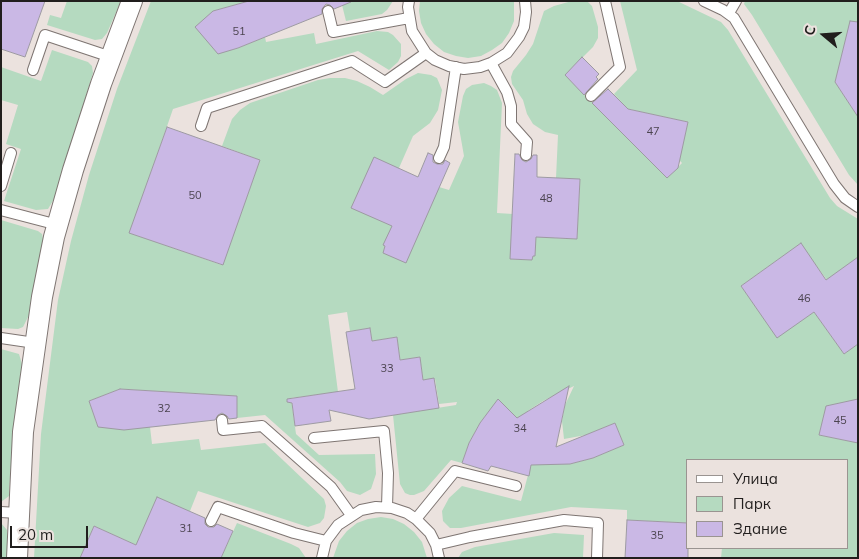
<!DOCTYPE html>
<html>
<head>
<meta charset="utf-8">
<style>
	body { margin:0 }
	#map { position:relative; width:859px; height:559px; overflow:hidden; background:#ebe2de; font-family:Mulish,sans-serif }
	canvas { display:block }
	.frame { position:absolute; inset:0; border:2px solid #211e1d; pointer-events:none }
	.legend { position:absolute; left:686px; top:459px; width:162px; height:90px; box-sizing:border-box; background:#ebe2de; border:1px solid #9a9491; margin:0; padding:6px 9px; list-style:none; font-size:15px; color:#211e1d }
	.legend li { display:flex; align-items:center; gap:10px; height:25px }
	.legend b { width:25px; border:1px solid #9a9491 }
	.north { position:absolute; left:799px; top:10px; width:50px; height:50px; -webkit-text-stroke:4px #ebe2de; paint-order:stroke; rotate:288deg; font-size:14px; font-weight:700; line-height:20px; text-align:center; color:#211e1d }
	.north::after { content:''; display:block; margin:auto; width:18px; height:22px; background:#211e1d; clip-path:polygon(50% 0,100% 100%,50% 72%,0 100%) }
	.scale { position:absolute; left:10px; top:526px; width:78px; height:22px; box-sizing:border-box; border:2px solid #211e1d; border-top:0; padding-left:6px; font-size:15px; line-height:18px; white-space:nowrap; color:#211e1d; -webkit-text-stroke:4px #ebe2de; paint-order:stroke }
</style>
</head>
<body>
<div id="map">
<canvas width="859" height="559"></canvas>
<div class="frame"></div>
<ul class="legend">
<li><b style="height:6px;background:#fff"></b>Улица</li>
<li><b style="height:14px;background:#b5dac0"></b>Парк</li>
<li><b style="height:14px;background:#cab8e5"></b>Здание</li>
</ul>
<div class="north">С</div>
<div class="scale">20 m</div>
</div>
<script>
const context = document.querySelector('canvas').getContext('2d');
context.lineJoin = 'round';
function fillPath(path, color) {
  context.fillStyle = color;
  context.fill(path, 'evenodd');
}
function toPath(rows) {
  const path = new Path2D();
  for (const r of rows) {
    path.moveTo(r[0], r[1]);
    for (let i = 2; i < r.length; i += 2) path.lineTo(r[i], r[i + 1]);
  }
  return path;
}
function trace(path, color, width, dash) {
  context.strokeStyle = color;
  context.lineWidth = width;
  context.lineCap = dash ? 'butt' : 'round';
  context.setLineDash(dash || []);
  context.stroke(path);
}
function write(font, color, halo, rows, align = 'center') {
  context.font = font + ' Mulish,sans-serif';
  context.lineWidth = 4;
  context.setLineDash([]);
  context.textBaseline = 'middle';
  context.strokeStyle = halo;
  context.fillStyle = color;
  for (const [text, x, y, turn = 0] of rows) {
    context.save();
    context.translate(x, y);
    context.rotate((+turn || 0) * Math.PI / 180);
    context.textAlign = isNaN(turn) ? turn : align;
    if (halo) context.strokeText(text, 0, 0);
    context.fillText(text, 0, 0);
    context.restore();
  }
}
fillPath(toPath([
	[67,1,121,1,107,33,102,39,95,40,47,25,50,15,61,18],
	[151,1,249,1,213,11,218,53,238,48,265,37,266,42,314,33,316,44,377,31,388,32,393,35,401,44,401,56,398,62,389,70,358,51,173,109,130,233,222,265,260,160,222,146,232,119,240,110,250,103,318,80,330,78,345,78,357,81,370,87,383,95,406,79,418,73,431,75,437,78,442,90,438,110,430,123,413,136,399,168,403,207,384,245,385,246,383,253,439,187,449,190,464,156,458,122,463,96,466,89,472,85,484,83,491,86,497,90,502,103,497,213,513,214,511,259,532,260,534,218,554,219,554,238,577,239,580,180,556,178,558,135,545,132,533,124,527,114,523,100,512,84,511,77,513,71,526,55,533,44,544,11,554,6,572,1,587,1,592,6,598,27,598,38,593,47,565,75,667,178,682,163,662,143,682,147,688,122,628,109,614,94,637,70,620,1,677,1,721,22,728,30,830,198,837,206,858,219,858,257,827,280,800,244,741,286,777,337,814,312,844,354,858,344,858,400,827,406,819,435,853,442,858,441,858,558,721,558,722,548,848,548,848,460,688,460,688,523,627,520,627,510,571,507,461,528,450,528,443,521,442,511,449,498,462,486,521,501,531,464,570,464,593,458,624,445,615,423,586,435,564,439,562,421,565,405,574,386,543,401,529,410,519,420,498,400,480,423,469,443,462,463,451,460,424,491,414,495,410,495,405,493,400,484,393,415,456,405,457,402,439,404,435,379,423,380,420,357,400,360,397,337,372,341,370,328,350,331,347,312,328,315,338,392,291,398,296,434,319,455,375,454,376,474,371,489,360,495,347,491,340,482,265,415,237,418,237,396,120,389,89,401,98,427,150,427,152,444,199,439,201,450,265,443,324,499,326,506,324,518,320,523,308,527,198,491,190,511,136,545,94,526,80,558,34,558,41,434,58,300,71,241,89,175,117,89],
	[341,1,393,1,387,10,382,14,346,21],
	[420,1,514,1,514,21,509,33,502,43,492,50,481,56,468,58,456,56,444,52,434,44,426,34,421,23,419,11],
	[745,1,858,1,858,40,847,36,835,82,858,117,858,185,849,175,752,15,744,4],
	[52,50,88,62,92,66,93,73,54,199,48,209,36,210,4,201,21,149,6,144,18,105,1,100,1,67,41,81],
	[1,220,38,231,42,234,43,239,29,315,23,327,18,329,1,328],
	[1,349,19,354,22,364,14,431,9,490,9,496,1,502],
	[381,517,393,519,404,524,414,532,422,542,427,558,333,558,339,541,347,531,357,523,368,519],
	[1,523,7,530,7,558,1,558],
	[237,523,291,544,299,548,306,558,221,558],
	[554,533,584,535,583,558,458,558,462,552,475,547]
]), '#b5dac0');
const building = toPath([
	[1,1,45,1,25,57,1,49,1,1],
	[249,1,351,1,351,2,334,9,330,5,326,4,322,9,322,14,238,48,218,54,195,27,213,11,249,1],
	[850,21,858,22,858,117,835,82,850,21],
	[582,57,599,74,596,77,598,79,584,95,565,75,582,57],
	[608,89,628,109,688,122,678,168,667,178,592,103,608,89],
	[167,127,260,160,223,265,129,233,167,127],
	[428,153,433,155,433,162,437,164,443,164,445,160,450,163,406,263,383,253,385,246,383,245,392,226,351,208,374,157,418,177,428,153],
	[515,154,519,154,522,160,526,162,531,159,533,155,537,155,537,177,580,179,577,239,536,237,535,256,533,256,532,260,510,259,515,154],
	[801,243,826,280,858,257,858,344,844,354,814,312,777,338,741,286,801,243],
	[370,328,372,341,397,337,400,360,420,357,423,380,434,378,439,408,369,419,329,410,331,421,295,426,292,403,287,402,287,399,355,389,346,332,370,328],
	[569,386,556,447,615,423,624,445,593,458,570,464,531,465,529,476,491,466,488,471,462,463,469,443,480,423,498,399,517,418,569,386],
	[120,389,237,396,237,418,229,419,227,416,222,413,218,415,215,420,124,430,98,427,89,401,120,389],
	[858,399,858,443,819,435,826,406,858,399],
	[157,497,205,518,205,524,208,527,214,527,217,524,233,531,221,558,80,558,94,526,136,545,157,497],
	[627,520,688,523,688,558,625,558,627,520]
]);
fillPath(building, '#cab8e5');
trace(building, '#9d9aa2', 1);
const service = toPath([
	[409,1,408,7,412,31,426,53,435,60,449,66,464,69,480,67,491,63,507,53,519,37,524,27,526,12,525,1],
	[704,1,723,10,734,18,834,184,845,198,858,207],
	[328,11,333,32,409,18],
	[729,13,736,1],
	[491,63,507,92,511,106,511,124,527,142,526,155],
	[33,70,45,35,111,57],
	[591,96,620,67,605,1],
	[201,126,207,108,352,61,385,82,426,53],
	[439,158,444,147,456,67],
	[1,186,11,153],
	[1,210,58,225],
	[1,338,35,343],
	[222,420,223,430,262,426,331,487,351,515],
	[314,438,384,431,388,473,387,507],
	[1,512,18,513],
	[416,519,455,471,516,486],
	[211,521,218,507,294,533,326,541],
	[436,545,470,537,564,520,598,523,597,558],
	[322,558,326,541,338,525,361,510,376,507,392,508,407,513,416,519,430,533,436,545,439,558]
]);
const minor = toPath([
	[17,558,23,432,42,297,54,237,73,170,101,84,132,1]
]);
trace(service, '#7e7572', 12);
trace(minor, '#7e7572', 22);
trace(service, '#fff', 10);
trace(minor, '#fff', 20);
write('11px', '#4b444f', null, [
	["51",239,32],
	["47",653,132],
	["50",195,196],
	["48",546,199],
	["46",804,299],
	["33",387,369],
	["32",164,409],
	["45",840,421],
	["34",520,429],
	["31",186,529],
	["35",657,536]
]);
</script>
</body>
</html>
